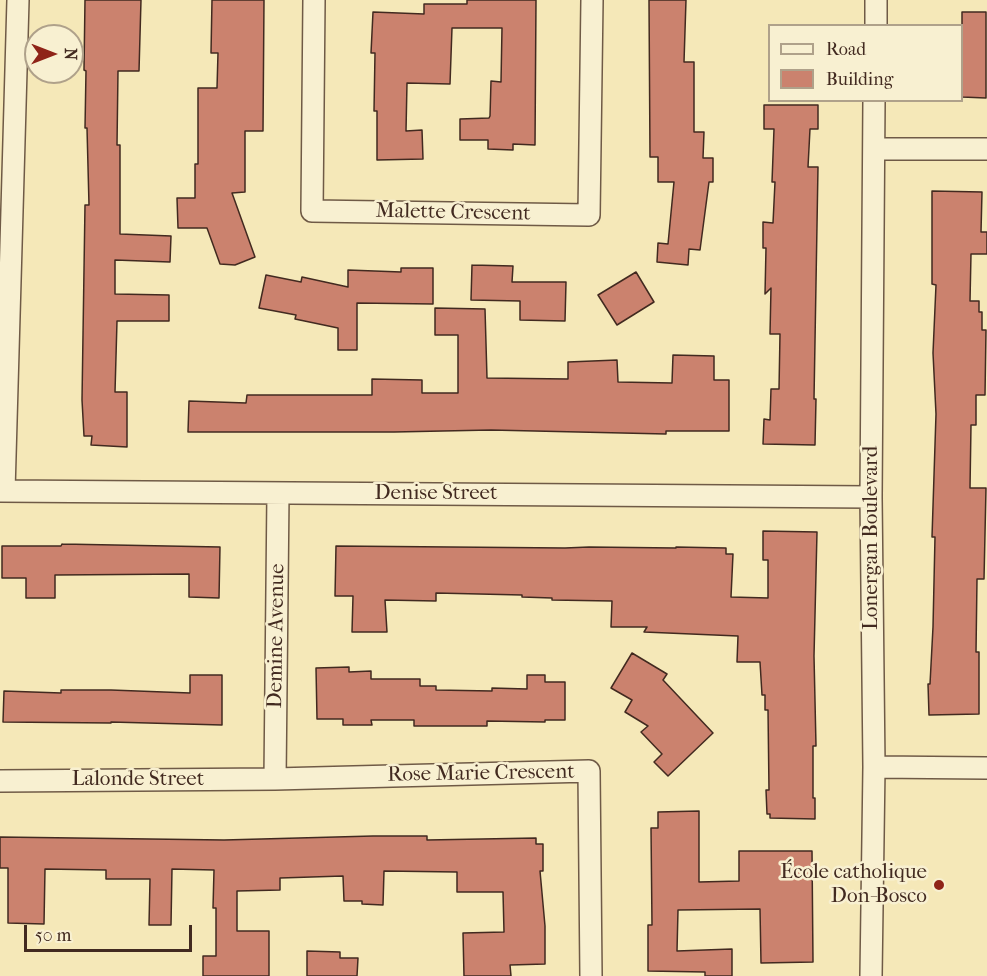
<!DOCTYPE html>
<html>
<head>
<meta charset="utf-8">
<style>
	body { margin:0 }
	#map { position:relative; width:987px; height:976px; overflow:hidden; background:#f5e8b8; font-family:"IM FELL French Canon",serif }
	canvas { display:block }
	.legend { position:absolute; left:768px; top:24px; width:195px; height:78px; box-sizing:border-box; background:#f8f0d1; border:2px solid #afa18a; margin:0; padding:8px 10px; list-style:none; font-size:18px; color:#422a20 }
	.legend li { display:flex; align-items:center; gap:12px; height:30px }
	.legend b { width:30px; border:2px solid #afa18a }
	.north { position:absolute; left:24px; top:24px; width:60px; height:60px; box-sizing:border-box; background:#f8f0d1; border:2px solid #afa18a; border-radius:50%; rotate:90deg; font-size:16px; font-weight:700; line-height:24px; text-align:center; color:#422a20 }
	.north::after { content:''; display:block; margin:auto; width:21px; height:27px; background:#8f2418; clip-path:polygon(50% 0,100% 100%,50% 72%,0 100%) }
	.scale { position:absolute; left:24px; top:925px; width:168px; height:27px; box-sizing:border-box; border:3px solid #422a20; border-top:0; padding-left:8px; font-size:18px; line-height:21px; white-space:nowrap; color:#422a20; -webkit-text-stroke:4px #f8f0d1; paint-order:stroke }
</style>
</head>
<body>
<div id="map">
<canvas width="987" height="976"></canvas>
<ul class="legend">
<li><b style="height:8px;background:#f8f0d1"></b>Road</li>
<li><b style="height:16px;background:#cb826e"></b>Building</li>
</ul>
<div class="north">N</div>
<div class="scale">50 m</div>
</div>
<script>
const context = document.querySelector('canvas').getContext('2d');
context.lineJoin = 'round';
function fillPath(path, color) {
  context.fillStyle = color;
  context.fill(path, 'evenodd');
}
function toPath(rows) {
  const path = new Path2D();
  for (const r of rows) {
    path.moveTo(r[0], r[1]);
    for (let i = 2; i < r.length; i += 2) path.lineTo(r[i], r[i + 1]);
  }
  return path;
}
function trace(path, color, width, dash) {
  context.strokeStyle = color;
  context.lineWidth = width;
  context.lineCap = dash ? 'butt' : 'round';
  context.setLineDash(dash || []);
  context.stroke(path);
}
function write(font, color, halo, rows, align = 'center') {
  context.font = font + ' "IM FELL French Canon",serif';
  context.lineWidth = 5;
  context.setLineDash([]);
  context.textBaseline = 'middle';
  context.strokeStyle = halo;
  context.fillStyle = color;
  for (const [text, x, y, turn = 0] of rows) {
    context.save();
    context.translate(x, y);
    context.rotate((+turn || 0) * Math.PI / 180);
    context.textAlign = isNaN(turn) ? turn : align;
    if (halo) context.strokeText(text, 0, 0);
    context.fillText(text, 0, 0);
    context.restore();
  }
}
const building = toPath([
	[85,0,141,0,139,71,118,71,117,145,120,145,120,234,171,236,170,262,115,260,115,294,169,295,169,321,117,321,115,392,127,392,127,447,91,445,92,436,84,436,82,400,85,205,89,205,87,128,85,128,86,71,84,70,85,0],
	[212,0,264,0,263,131,245,131,245,192,232,193,255,257,235,265,220,264,207,228,178,228,177,198,195,198,195,164,198,164,198,88,217,88,218,53,211,53,212,0],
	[467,0,536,0,535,145,513,144,513,150,488,149,488,140,460,140,460,119,489,118,490,116,491,81,501,82,502,28,452,28,450,84,407,83,406,131,422,130,423,159,377,160,377,111,374,111,375,53,371,53,373,12,424,14,424,4,467,4,467,0],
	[649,0,686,0,684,62,694,62,694,132,704,132,703,158,713,158,713,182,709,182,700,250,689,249,688,265,657,262,658,243,668,244,674,182,658,182,658,157,650,157,649,0],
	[962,12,986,12,986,98,962,97,962,12],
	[764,105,818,105,818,129,810,129,808,167,818,167,814,399,816,399,815,445,763,444,764,419,770,420,771,389,779,389,780,334,770,334,771,288,765,294,766,248,763,248,763,222,773,223,775,182,772,182,774,129,764,129,764,105],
	[932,191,982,192,981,232,987,232,987,254,971,254,970,301,979,301,979,312,982,312,982,330,986,330,985,395,976,395,976,425,971,425,970,488,986,488,984,579,977,579,976,652,979,652,979,714,929,715,928,684,930,684,933,627,935,537,932,537,936,414,933,353,936,285,932,284,932,191],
	[472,265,513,266,512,282,566,282,565,321,520,320,520,301,471,300,472,265],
	[401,268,433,268,433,304,357,303,357,350,338,350,338,328,295,319,296,315,259,308,266,275,301,282,302,277,348,287,348,270,401,272,401,268],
	[636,272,654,302,617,325,598,295,636,272],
	[435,308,485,309,487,378,568,379,568,362,617,360,618,382,672,383,673,355,714,356,714,380,729,380,729,431,666,431,666,434,491,430,394,432,188,432,189,401,246,403,247,395,372,395,372,379,422,380,422,393,458,393,458,335,435,335,435,308],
	[763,531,817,532,814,656,816,746,813,746,813,798,815,798,815,819,770,818,770,814,767,814,766,790,769,790,768,710,765,710,765,695,762,695,760,662,737,662,738,636,644,632,647,627,611,627,612,601,552,600,552,598,522,597,522,595,436,593,436,601,385,600,387,632,352,632,353,596,335,596,336,546,565,548,589,547,676,548,676,547,726,548,726,554,733,554,731,597,768,598,768,560,763,560,763,531],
	[62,544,220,547,219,598,189,597,189,574,55,575,55,598,26,598,26,578,2,578,2,546,61,546,62,544],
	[632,653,667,674,663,680,713,733,668,776,654,762,662,754,641,732,648,726,625,712,632,700,611,688,632,653],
	[349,667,349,672,371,671,371,679,420,679,420,686,436,686,436,690,492,691,492,688,527,689,527,675,545,675,545,682,565,682,565,720,545,720,545,722,487,721,487,726,414,726,414,720,371,720,372,725,343,725,343,719,317,719,316,668,349,667],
	[190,675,222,675,222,725,111,722,111,723,3,722,4,691,61,693,61,690,111,690,190,693,190,675],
	[699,811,699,882,739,881,739,851,812,851,813,962,761,963,760,909,678,910,677,951,732,949,732,976,705,976,705,972,648,971,648,925,652,925,651,828,658,828,658,812,699,811],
	[373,836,427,836,427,840,536,838,536,844,543,844,543,871,540,871,545,926,545,964,510,965,511,976,464,976,463,933,504,932,503,892,457,892,457,872,384,871,383,905,362,904,362,901,344,901,343,876,280,878,280,890,237,891,237,931,269,931,269,976,203,976,203,956,216,956,216,908,213,908,214,870,172,869,171,925,149,925,150,879,106,879,106,870,45,869,44,924,8,923,8,868,0,868,0,837,224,840,373,836],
	[307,951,340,952,340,958,358,958,357,976,307,976,307,951]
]);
fillPath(building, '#cb826e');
trace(building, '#422a20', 1.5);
const minor = toPath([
	[314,0,312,211,589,215,592,0],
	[876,26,876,0],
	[874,149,987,149],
	[0,491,871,497],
	[4,491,18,0],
	[874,767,987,768],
	[275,779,278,493],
	[0,781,275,779,589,771,591,976],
	[871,976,874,767,871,497,874,100]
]);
trace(minor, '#6f5a46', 24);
trace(minor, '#f8f0d1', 21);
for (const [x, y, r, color] of [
	[939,885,6,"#8f2418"]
]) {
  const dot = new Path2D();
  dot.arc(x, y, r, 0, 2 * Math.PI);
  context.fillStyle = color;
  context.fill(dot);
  trace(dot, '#f8f0d1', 2);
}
write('21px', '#422a20', '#f8f0d1', [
	["Malette Crescent",453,213,1],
	["Denise Street",436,494],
	["Lonergan Boulevard",872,538,-90],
	["Demine Avenue",277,636,-89],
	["Rose Marie Crescent",481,774,-1],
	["Lalonde Street",138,780]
]);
write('21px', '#422a20', '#f8f0d1', [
	["École catholique",927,873],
	["Don-Bosco",927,897]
], 'right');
</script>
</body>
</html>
